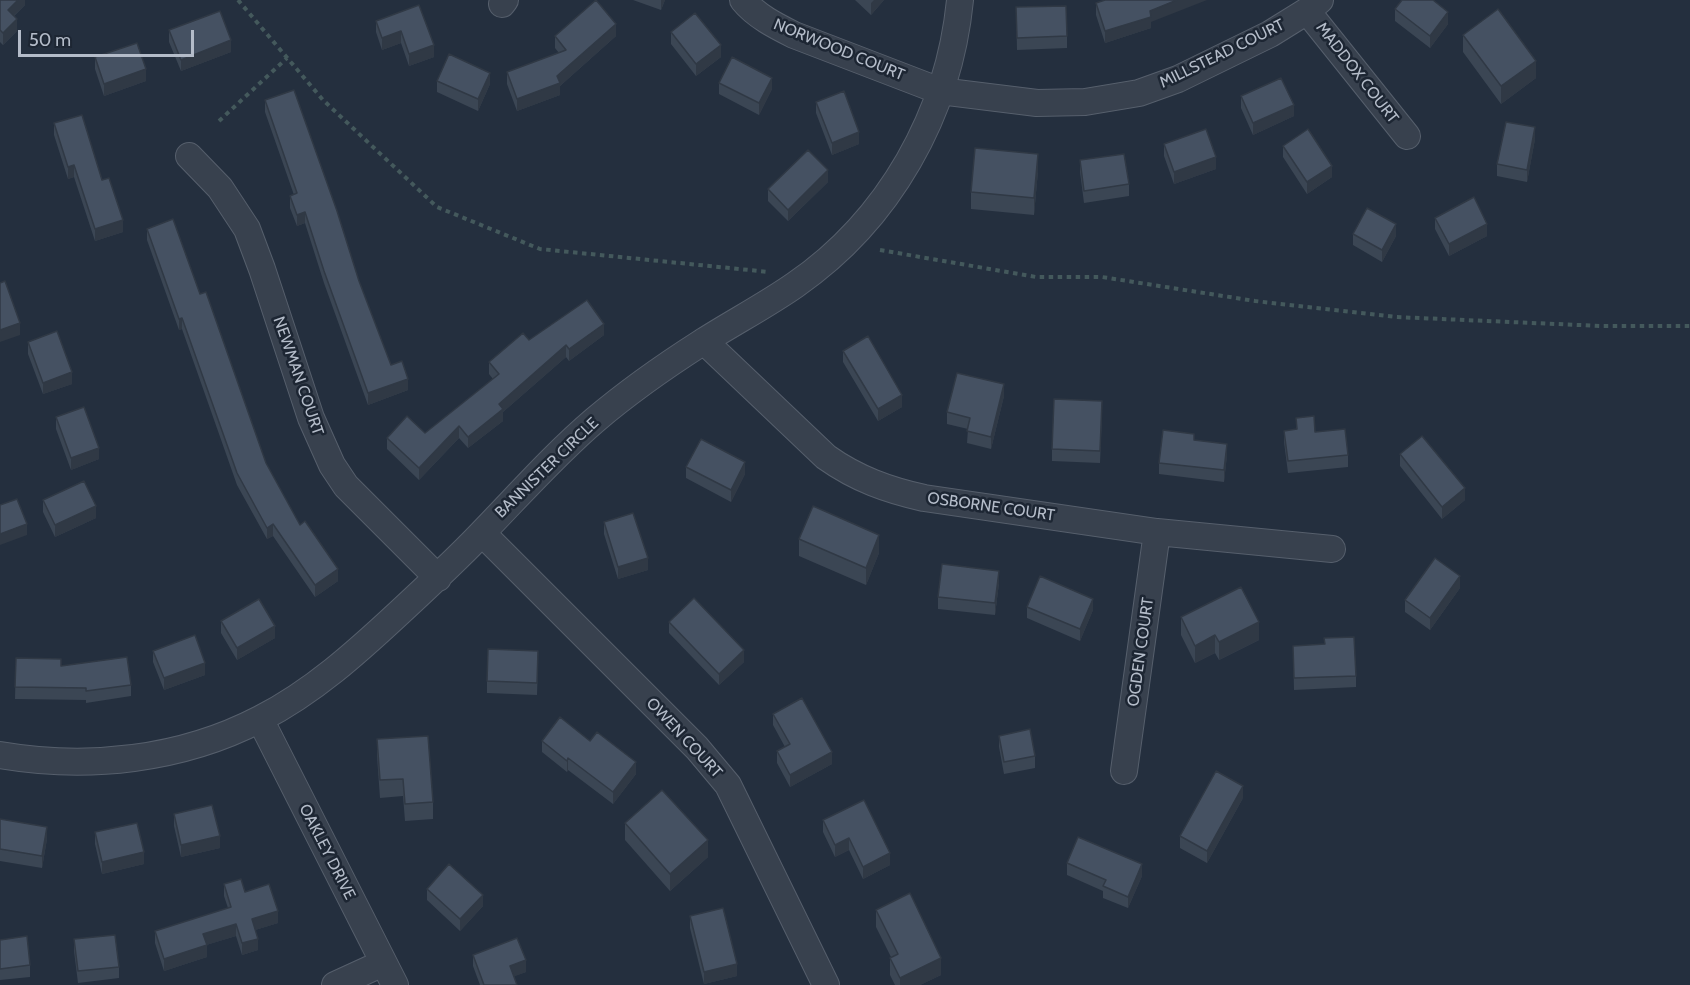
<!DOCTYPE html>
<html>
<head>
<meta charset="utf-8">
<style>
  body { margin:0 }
  #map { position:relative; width:1690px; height:985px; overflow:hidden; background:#242f3e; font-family:Cabin,sans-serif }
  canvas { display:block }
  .scale { position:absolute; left:18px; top:30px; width:176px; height:27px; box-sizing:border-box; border:3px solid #b4bcc9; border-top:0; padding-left:8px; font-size:18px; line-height:21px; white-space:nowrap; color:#b4bcc9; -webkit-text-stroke:4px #1d2633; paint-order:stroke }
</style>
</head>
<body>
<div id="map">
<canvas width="1690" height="985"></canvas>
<div class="scale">50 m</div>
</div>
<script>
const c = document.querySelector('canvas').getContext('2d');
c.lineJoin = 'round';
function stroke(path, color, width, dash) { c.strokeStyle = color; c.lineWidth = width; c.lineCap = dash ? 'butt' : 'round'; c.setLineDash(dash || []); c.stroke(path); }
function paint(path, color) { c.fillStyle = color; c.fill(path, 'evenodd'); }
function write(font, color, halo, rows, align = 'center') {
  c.font = font + ' Cabin,sans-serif'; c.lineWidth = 5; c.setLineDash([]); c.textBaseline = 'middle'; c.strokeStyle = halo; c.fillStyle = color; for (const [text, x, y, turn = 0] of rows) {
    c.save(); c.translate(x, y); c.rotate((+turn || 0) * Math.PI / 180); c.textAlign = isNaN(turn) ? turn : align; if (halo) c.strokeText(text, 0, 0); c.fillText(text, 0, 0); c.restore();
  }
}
const path = new Path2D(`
  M238,0L323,100L437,207L540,249L769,272
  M219,121L287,58
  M880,250L1036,277H1102L1255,301L1396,317L1602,326H1690`);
const minor = new Path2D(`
  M743,0C756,16 776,26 794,35L940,91L1037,103L1085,102L1139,93L1178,79L1270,34L1307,11L1320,0
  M502,4L505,0
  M1307,11L1407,136
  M189,156L220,188L247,229L262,269L311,418L332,465L346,486L438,578
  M704,341L826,457C857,479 888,490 924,498L1157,532L1332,549
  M482,533L697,748L728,785L826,985
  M260,719L395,985
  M0,755C88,770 181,760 260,719C313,692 357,652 400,612C427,587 454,562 480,535C518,496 554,455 595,420C628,392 665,366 701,343C732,323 765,306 795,285C889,220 949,114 960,0
  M1124,771L1157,532
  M335,985L383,963`);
const wall = new Path2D(`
  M0,0H25V5L14,16L17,31L3,45L0,42Z
  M633,0H665L661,10Z
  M855,0H884L871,15Z
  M1096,3L1151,22V28L1105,43L1096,15Z
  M419,5L434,57L409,66L401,43L382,50L376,32V21Z
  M1016,7L1067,36V48L1017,50Z
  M1395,9L1448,24L1430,48L1395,21Z
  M169,30L231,52L181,71L169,42Z
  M671,32L721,57L696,76L671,44Z
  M1463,35L1536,78L1501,104L1463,52Z
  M555,36H616L560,86V95L517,111L507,84V72L559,53L555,48Z
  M95,57L146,81L104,96L95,69Z
  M437,81L490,84L478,111L437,92Z
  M719,83L772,89L759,115L719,94Z
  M1241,96L1294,116L1253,135L1241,108Z
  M265,100L359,281L391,365L408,390L368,405L324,283L305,223L297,226L290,208V196L294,195L265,112Z
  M816,102L859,144L832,155L816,113Z
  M54,123L102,180L123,232L95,241L74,177L68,179L54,135Z
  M1535,139L1527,182L1497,176V164Z
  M1164,144L1216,169L1174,184L1164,156Z
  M1283,146L1332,177L1307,194L1283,157Z
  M1080,160L1129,184V196L1084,203L1080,172Z
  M1038,171L1034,215L971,209V192Z
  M828,182L788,221L768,201V189Z
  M1435,218L1487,236L1449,256L1435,229Z
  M147,229L200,294L266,463L300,525L338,581L315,597L273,536L267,539L237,485L182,329L179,330L147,240Z
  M1353,234L1396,236L1382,262L1353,245Z
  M604,335L569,361L566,357L503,412V421L468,448L459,438L419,480L387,449V438L425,433L493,379L489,374V362L529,340Z
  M28,342L72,384L43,394L28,354Z
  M843,351L902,407L878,421L843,362Z
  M1004,396L991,449L967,443L968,429L947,424V412Z
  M1102,413L1100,463L1052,461V449Z
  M56,417L99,459L71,470L56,429Z
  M1296,418L1348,455V467L1288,473L1284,442V431L1296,429Z
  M1400,454L1465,500L1442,519L1400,466Z
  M1227,455L1224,482L1159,474V463Z
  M686,467L745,474L731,502L686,478Z
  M43,500L96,518L55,537L43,512Z
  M604,522L648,570L618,579L604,534Z
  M799,539L879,553L866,585L799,556Z
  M999,583L995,615L938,609V597Z
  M1460,588L1430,630L1405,612V600Z
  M1027,607L1093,610L1080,641L1027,618Z
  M1181,617L1259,640L1219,660L1215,653L1195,663L1181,635Z
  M221,621L275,638L237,660L221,633Z
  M669,622L744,662L719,685L669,633Z
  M1324,644L1356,676V687L1294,690L1293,646Z
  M153,651L205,675L164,690L153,662Z
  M16,658L61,666L131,685V696L86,703V700L15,699Z
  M538,663L537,695L487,693V681Z
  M773,714L832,764L790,787L777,763V751L785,747L773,725Z
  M999,736L1035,756V768L1004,774L999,747Z
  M377,739L433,802V819L405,821L403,796L380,798L377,756Z
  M542,741H590L636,774L613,804L568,770L567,772L542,752Z
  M1243,798L1207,863L1180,848V836Z
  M174,814L220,848L181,857L174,826Z
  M0,819L47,839L42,868L0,861Z
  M823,820L890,865L863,879L849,850L835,857L823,832Z
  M625,823L708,857L670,891L625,840Z
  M95,832L144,864L102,874L95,844Z
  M1067,863L1142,876L1128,908L1103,898V891L1067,875Z
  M224,884L245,892L278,923L255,930L258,950L242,955L236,936L206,945L207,957L164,971L155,943V931L228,908L224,896Z
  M427,889L483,906L460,931L427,900Z
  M876,910L941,975L920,985H895L890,975V958L891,957L876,927Z
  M690,916L737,976L704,984L690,928Z
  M74,939L119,967V978L78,983L74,951Z
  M0,940L30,965V977L0,980Z
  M473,955L526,972L514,976L517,985H480L473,966Z`);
const shadedWall = new Path2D(`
  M18,0H25V5L8,21V10Z
  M661,0H665L661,10Z
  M874,0H884L871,15V3Z
  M1177,0H1207L1151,22V28L1105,43V31L1150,11Z
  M1448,12V24L1430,48V36Z
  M17,19V31L3,45V33Z
  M616,24V36L560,86V95L517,111V99L557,76Z
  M401,31V43L382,50V38Z
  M231,40V52L181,71V60Z
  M434,45V57L409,66V54Z
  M721,45V57L696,76V64Z
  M1536,61V78L1501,104V86Z
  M146,69V81L104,96V84Z
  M490,73V84L478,111V99Z
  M772,78V89L759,115V103Z
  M1294,105V116L1253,135V123Z
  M1535,127V139L1527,182V170Z
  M859,132V144L832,155V143Z
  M1038,154V171L1034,215V198Z
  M1216,157V169L1174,184V172Z
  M74,165V177L68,179V167Z
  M1332,166V177L1307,194V182Z
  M828,170V182L788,221V210Z
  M305,212V223L297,226V215Z
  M123,220V232L95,241V229Z
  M1396,224V236L1382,262V250Z
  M1487,224V236L1449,256V244Z
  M182,318V329L179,330V319Z
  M20,323V335L0,342V330Z
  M604,324V335L569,361V349Z
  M566,345V357L503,412V421L468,448V437L499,404Z
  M72,372V384L43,394V383Z
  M408,379V390L368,405V393Z
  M1004,384V396L991,449V437Z
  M902,395V407L878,421V409Z
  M459,426V438L419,480V468Z
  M1227,444V455L1224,482V470Z
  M99,448V459L71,470V458Z
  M745,462V474L731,502V490Z
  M1465,488V500L1442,519V507Z
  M96,506V518L55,537V525Z
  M27,524V535L0,545V534Z
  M273,524V536L267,539V528Z
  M879,535V553L866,585V568Z
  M648,558V570L618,579V567Z
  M338,569V581L315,597V585Z
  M999,571V583L995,615V603Z
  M1460,576V588L1430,630V618Z
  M1093,599V610L1080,641V629Z
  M1259,622V640L1219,660V642Z
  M275,626V638L237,660V648Z
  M1215,635V653L1195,663V646Z
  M744,650V662L719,685V674Z
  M205,663V675L164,690V678Z
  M832,752V764L790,787V775Z
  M568,758V770L567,772V761Z
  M636,762V774L613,804V792Z
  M1243,786V798L1207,863V851Z
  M47,827V839L42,868V856Z
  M220,836V848L181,857V845Z
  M849,838V850L835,857V845Z
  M708,840V857L670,891V874Z
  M144,852V864L102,874V862Z
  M890,853V865L863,879V867Z
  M1142,864V876L1128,908V897Z
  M483,895V906L460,931V919Z
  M278,911V923L252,931V919Z
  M236,924V936L203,946V934Z
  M258,939V950L242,955V943Z
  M207,945V957L164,971V959Z
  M941,958V975L920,985H900V978Z
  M526,960V972L510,978V966Z
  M737,964V976L704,984V972Z`);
const building = new Path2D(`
  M0,0H18L8,10L17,19L3,33L0,30Z
  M596,0L616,24L557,76L560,83L517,99L507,72L566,50L555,36Z
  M1105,0H1177L1150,11L1151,17L1105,31L1096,3Z
  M1402,0H1433L1448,12L1430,36L1395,9Z
  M419,5L434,45L409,54L401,31L382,38L376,21Z
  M1066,6L1067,36L1017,38L1016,7Z
  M1498,9L1536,61L1501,86L1463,35Z
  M220,11L231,40L181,60L169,30Z
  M695,13L721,45L696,64L671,32Z
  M137,43L146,69L104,84L95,57Z
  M449,54L490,73L478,99L437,81Z
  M732,57L772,78L759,103L719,83Z
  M1281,78L1294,105L1253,123L1241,96Z
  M294,90L337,211L359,281L391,365L402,361L408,379L368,393L324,271L305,212L297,215L290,196L297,193L265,100Z
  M844,91L859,132L832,143L816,102Z
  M82,115L102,180L109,178L123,220L95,229L74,165L68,167L54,123Z
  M1506,122L1535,127L1527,170L1497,164Z
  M1206,129L1216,157L1174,172L1164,144Z
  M1308,129L1332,166L1307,182L1283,146Z
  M975,148L1038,154L1034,198L971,192Z
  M808,150L828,170L788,210L768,189Z
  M1124,154L1129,184L1084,191L1080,160Z
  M1474,197L1487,224L1449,244L1435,218Z
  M1367,208L1396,224L1382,250L1353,234Z
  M173,219L200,294L206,292L266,463L300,525L305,521L338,569L315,585L273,524L267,528L237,473L182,318L179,319L147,229Z
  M5,281L20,323L0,330V283Z
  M587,300L604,324L569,349L566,345L499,404L503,409L468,437L459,426L419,468L387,438L407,416L425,433L499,374L489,362L523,333L529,340Z
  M57,331L72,372L43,383L28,342Z
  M868,336L902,395L878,409L843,351Z
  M957,373L1004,384L991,437L967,431L970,418L947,412Z
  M1054,399L1102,401L1100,451L1052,449Z
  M84,407L99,448L71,458L56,417Z
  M1314,416L1315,432L1345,429L1348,455L1288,461L1284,431L1297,429L1296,418Z
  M1163,430L1194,434V440L1227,444L1224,470L1159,463Z
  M1422,436L1465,488L1442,507L1400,454Z
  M701,439L745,462L731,490L686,467Z
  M84,481L96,506L55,525L43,500Z
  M17,499L27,524L0,534V505Z
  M813,506L879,535L866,568L799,539Z
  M633,513L648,558L618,567L604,522Z
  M1435,558L1460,576L1430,618L1405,600Z
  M942,564L999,571L995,603L938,597Z
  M1040,576L1093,599L1080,629L1027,607Z
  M1241,587L1259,622L1219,642L1215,635L1195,646L1181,617Z
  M694,598L744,650L719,674L669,622Z
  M259,599L275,626L237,648L221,621Z
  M195,635L205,663L164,678L153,651Z
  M1354,637L1356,676L1294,678L1293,646L1325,644L1324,638Z
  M488,649L538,651L537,683L487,681Z
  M127,657L131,685L86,691V688L15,687L16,658L61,659V666Z
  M802,698L832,752L790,775L777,751L790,744L773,714Z
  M560,717L590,741L597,732L636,762L613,792L568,758L567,761L542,741Z
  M1030,729L1035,756L1004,762L999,736Z
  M428,736L433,802L405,804L403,779L380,780L377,739Z
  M1216,771L1243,786L1207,851L1180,836Z
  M662,790L708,840L670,874L625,823Z
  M864,800L890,853L863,867L849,838L835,845L823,820Z
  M212,805L220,836L181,845L174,814Z
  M0,819L47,827L42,856L0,849Z
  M137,823L144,852L102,862L95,832Z
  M1078,837L1142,864L1128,897L1103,886L1106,880L1067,863Z
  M449,864L483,895L460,919L427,889Z
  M241,879L245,892L269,884L278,911L252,919L258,939L242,943L236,924L203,934L207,945L164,959L155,931L231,907L224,884Z
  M910,893L941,958L900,978L890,958L898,954L876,910Z
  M723,908L737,964L704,972L690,916Z
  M115,935L119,967L78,971L74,939Z
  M27,936L30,965L0,969V940Z
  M517,938L526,960L510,966L517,985H484L473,955Z`);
const streetNames = [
  ["NORWOOD COURT",839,50,22],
  ["MILLSTEAD COURT",1222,54,-26],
  ["MADDOX COURT",1357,73,52],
  ["NEWMAN COURT",298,376,71],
  ["BANNISTER CIRCLE",547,468,-44],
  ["OSBORNE COURT",991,507,8],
  ["OGDEN COURT",1141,652,-82],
  ["OWEN COURT",684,738,47],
  ["OAKLEY DRIVE",327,852,63]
];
stroke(minor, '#565f6c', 28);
stroke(path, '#44595c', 4, [4.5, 4.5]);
stroke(minor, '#38414e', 26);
paint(wall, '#3b4654');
paint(shadedWall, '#303945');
paint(building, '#455162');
stroke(building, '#303945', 1.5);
write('16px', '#b4bcc9', '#1d2633', streetNames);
</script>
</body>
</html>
